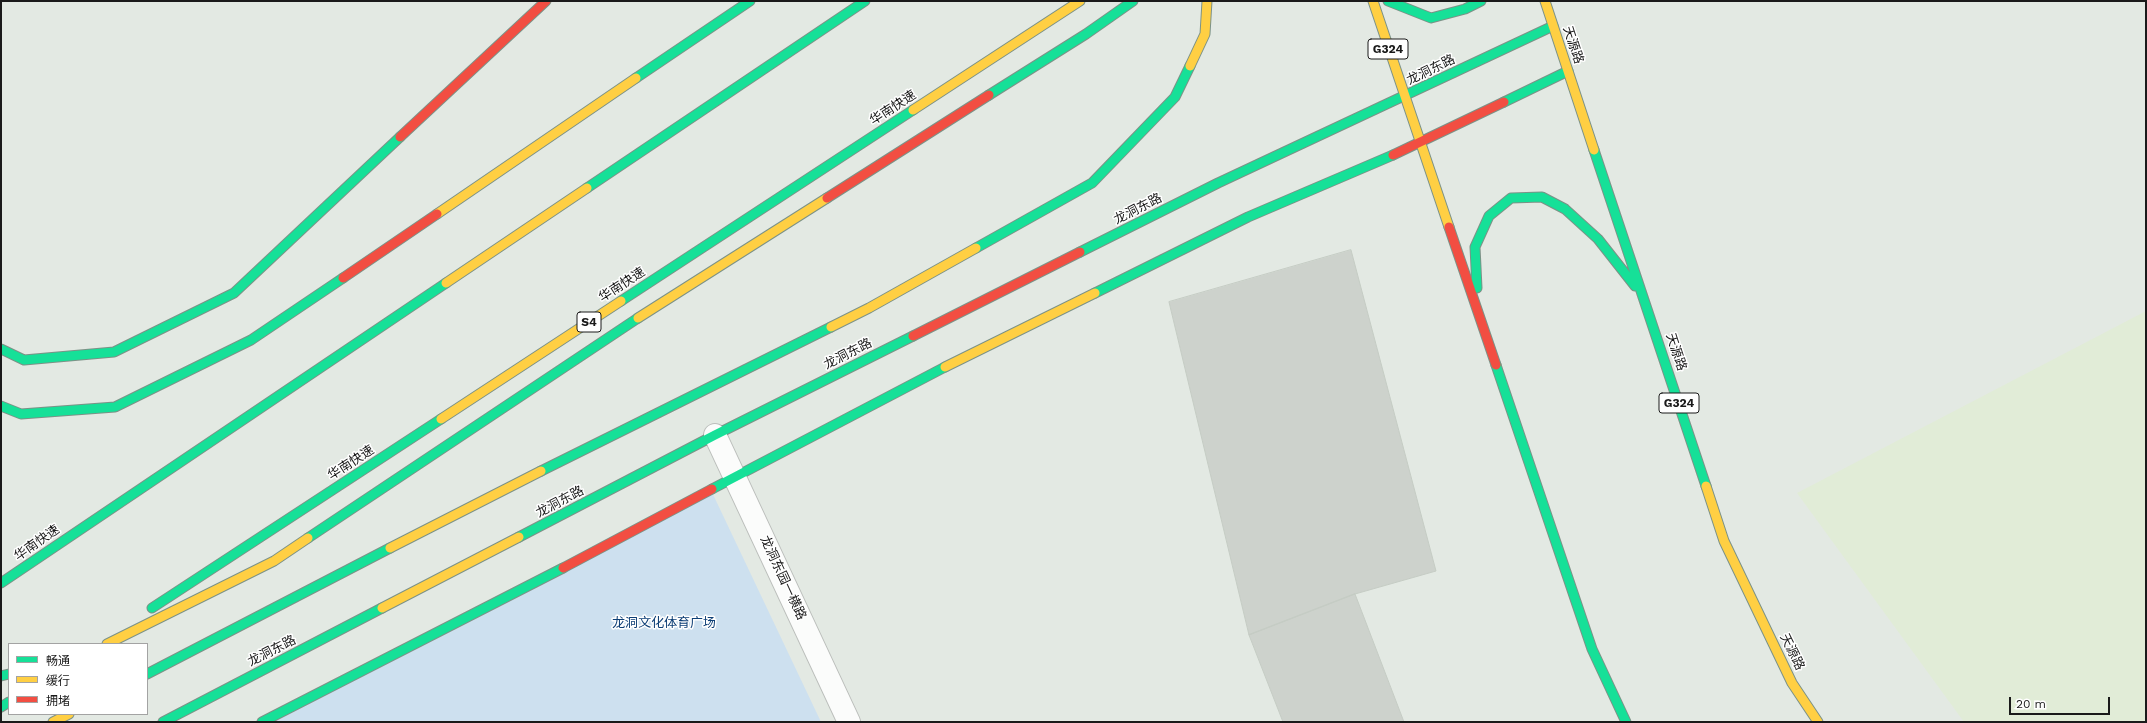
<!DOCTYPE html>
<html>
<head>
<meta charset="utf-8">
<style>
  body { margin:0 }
  #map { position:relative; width:2147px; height:723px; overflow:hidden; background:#e3e9e3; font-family:"Work Sans","Noto Sans SC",sans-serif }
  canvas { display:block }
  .frame { position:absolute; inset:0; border:2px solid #1a1a1a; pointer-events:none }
  .legend { position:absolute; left:8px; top:643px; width:140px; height:72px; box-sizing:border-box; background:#fff; border:1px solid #a3a3a3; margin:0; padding:5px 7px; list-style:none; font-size:12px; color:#1a1a1a }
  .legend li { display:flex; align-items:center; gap:8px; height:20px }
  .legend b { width:20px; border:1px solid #a3a3a3 }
  .scale { position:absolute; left:2009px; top:697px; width:101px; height:18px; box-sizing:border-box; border:2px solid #1a1a1a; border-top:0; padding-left:5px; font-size:12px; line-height:14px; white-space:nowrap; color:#1a1a1a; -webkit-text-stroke:3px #fff; paint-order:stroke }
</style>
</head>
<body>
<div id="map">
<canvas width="2147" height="723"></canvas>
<div class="frame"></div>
<ul class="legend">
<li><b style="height:5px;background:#16e098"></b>畅通</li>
<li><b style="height:5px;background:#ffcf43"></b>缓行</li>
<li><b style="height:5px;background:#f24e42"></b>拥堵</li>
</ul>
<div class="scale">20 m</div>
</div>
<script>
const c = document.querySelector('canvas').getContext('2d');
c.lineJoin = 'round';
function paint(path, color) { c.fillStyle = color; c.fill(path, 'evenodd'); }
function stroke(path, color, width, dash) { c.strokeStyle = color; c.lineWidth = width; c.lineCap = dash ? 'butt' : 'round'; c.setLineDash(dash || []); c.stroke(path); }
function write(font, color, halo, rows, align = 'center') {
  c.font = font + ' "Work Sans","Noto Sans SC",sans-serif'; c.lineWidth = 3; c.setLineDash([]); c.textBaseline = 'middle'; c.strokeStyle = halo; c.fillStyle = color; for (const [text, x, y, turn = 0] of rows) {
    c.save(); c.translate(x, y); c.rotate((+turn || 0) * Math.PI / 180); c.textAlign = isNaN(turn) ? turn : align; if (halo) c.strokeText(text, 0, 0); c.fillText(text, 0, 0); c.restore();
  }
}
const commercial = new Path2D(`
  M2146,311V722H1964L1797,493Z`);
const park = new Path2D(`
  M709,486L821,722H273Z`);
const building = new Path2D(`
  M1351,250L1436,571L1355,594L1249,635L1169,302Z
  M1355,594L1404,722H1283L1249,635Z`);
const street = new Path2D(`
  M715,435L849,722`);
const fast = new Path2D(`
  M1388,1L1431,18L1465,9L1481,1
  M636,78L750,1
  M989,95L1086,34L1133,1
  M1504,102L1568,71
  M1594,150L1706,486
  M587,188L865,1
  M976,248L1092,183L1175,97L1190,66
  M1080,252L1218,183L1553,26
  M1477,288L1475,247L1489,216L1511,198L1542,197L1565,209L1598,239L1635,286
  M1095,293L1248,217L1393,155
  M621,301L913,110
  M1,349L24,360L114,352L234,293L400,137
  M1496,365L1592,649L1626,722
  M1,406L21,414L115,407L251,340L343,278
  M541,471L831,327
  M712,489L945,367
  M519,537L715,435L913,336
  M308,538L638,318
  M1,583L446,283
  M152,608L441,419
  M147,674L390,548
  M1,676L9,674
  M1,707L9,702
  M163,722L382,608
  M262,722L563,568`);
const slow = new Path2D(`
  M1373,1L1449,227
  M1545,1L1594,150
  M1190,66L1205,34L1207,1
  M913,110L1080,1
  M437,214L636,78
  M446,283L587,188
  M638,318L827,198
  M831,327L869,308L976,248
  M945,367L1095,293
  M441,419L621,301
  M1706,486L1724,541L1792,683L1818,722
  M390,548L541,471
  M382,608L519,537
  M107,644L274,561L308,538
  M53,722L69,714`);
const jam = new Path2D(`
  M400,137L546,1
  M1393,155L1504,102
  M827,198L989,95
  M1449,227L1496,365
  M343,278L437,214
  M913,336L1080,252
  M563,568L712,489`);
const shields = [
  [1388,49,40],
  [589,322,24],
  [1679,403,40]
];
const shieldNames = [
  ["G324",1388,49],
  ["S4",589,322],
  ["G324",1679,403]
];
const streetNames = [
  ["天源路",1573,45,72],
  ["龙洞东路",1431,70,-26],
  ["华南快速",893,108,-33],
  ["龙洞东路",1138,209,-27],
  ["华南快速",622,285,-33],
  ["天源路",1676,352,72],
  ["龙洞东路",848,354,-27],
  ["华南快速",351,463,-33],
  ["龙洞东路",560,502,-28],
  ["华南快速",37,543,-35],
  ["龙洞东园一横路",783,578,65],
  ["龙洞东路",272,651,-27],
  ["天源路",1792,652,64]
];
const parkNames = [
  ["龙洞文化体育广场",664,623]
];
paint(commercial, '#e1ecd7');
paint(park, '#cde0ef');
paint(building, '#cdd2cc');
stroke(building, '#c5ccc4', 1);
stroke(street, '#bbbebb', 24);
stroke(fast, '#7c9287', 11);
stroke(slow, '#7c9287', 11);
stroke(jam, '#7c9287', 11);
stroke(street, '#fbfcfb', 22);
stroke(fast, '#16e098', 9);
stroke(slow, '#ffcf43', 9);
stroke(jam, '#f24e42', 9);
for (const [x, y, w] of shields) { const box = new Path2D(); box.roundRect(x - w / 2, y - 10, w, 20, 3); c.fillStyle = '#fff'; c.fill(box); stroke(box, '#1a1a1a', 1); }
write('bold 12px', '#1a1a1a', null, shieldNames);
write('13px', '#1a1a1a', '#fff', streetNames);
write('13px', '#0c3e75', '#fff', parkNames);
</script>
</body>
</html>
